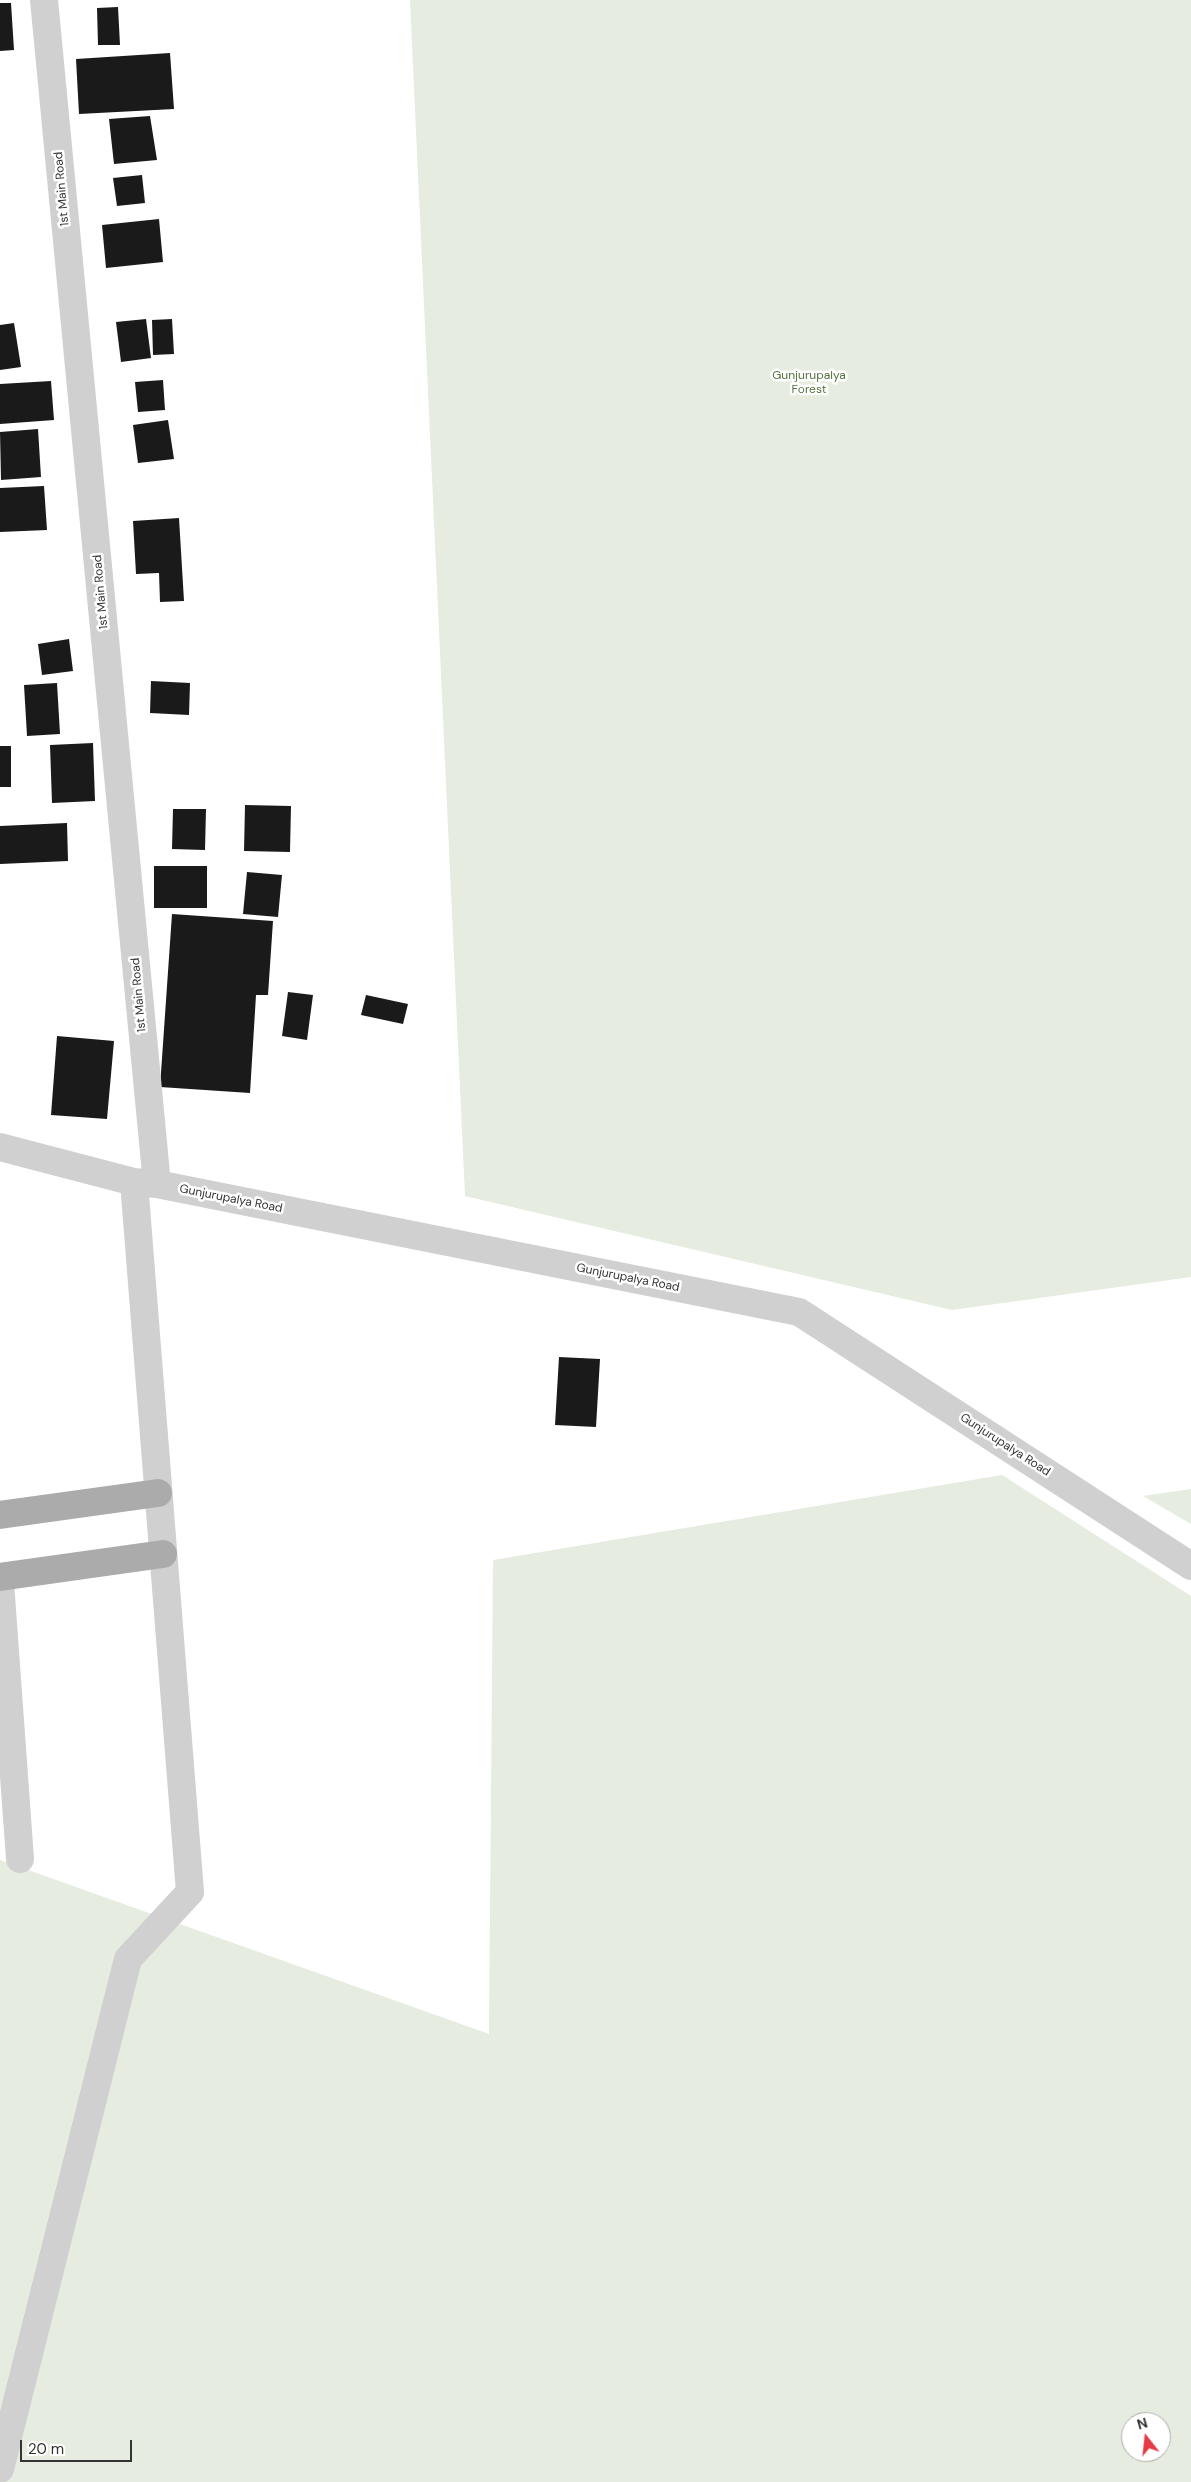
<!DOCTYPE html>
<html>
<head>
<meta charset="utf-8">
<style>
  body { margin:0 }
  #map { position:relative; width:1191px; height:2482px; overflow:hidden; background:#fff; font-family:"DM Sans",sans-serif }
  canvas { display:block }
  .north { position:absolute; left:1121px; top:2412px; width:50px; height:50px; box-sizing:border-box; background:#fff; border:1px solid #adadad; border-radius:50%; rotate:344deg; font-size:14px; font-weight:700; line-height:20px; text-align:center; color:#333 }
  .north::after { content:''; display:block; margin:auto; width:18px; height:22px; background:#e63946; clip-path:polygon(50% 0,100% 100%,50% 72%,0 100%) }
  .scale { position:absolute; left:20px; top:2440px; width:112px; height:22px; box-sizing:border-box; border:2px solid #333; border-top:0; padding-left:6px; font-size:15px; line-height:18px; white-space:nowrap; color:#333; -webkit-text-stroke:4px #fff; paint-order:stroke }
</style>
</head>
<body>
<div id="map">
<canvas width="1191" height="2482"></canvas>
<div class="north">N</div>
<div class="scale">20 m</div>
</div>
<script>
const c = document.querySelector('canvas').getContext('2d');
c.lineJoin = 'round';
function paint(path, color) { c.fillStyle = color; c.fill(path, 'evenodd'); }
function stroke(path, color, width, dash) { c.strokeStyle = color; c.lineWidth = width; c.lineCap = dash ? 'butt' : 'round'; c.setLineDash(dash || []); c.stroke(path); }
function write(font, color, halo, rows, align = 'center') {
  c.font = font + ' "DM Sans",sans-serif'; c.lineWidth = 5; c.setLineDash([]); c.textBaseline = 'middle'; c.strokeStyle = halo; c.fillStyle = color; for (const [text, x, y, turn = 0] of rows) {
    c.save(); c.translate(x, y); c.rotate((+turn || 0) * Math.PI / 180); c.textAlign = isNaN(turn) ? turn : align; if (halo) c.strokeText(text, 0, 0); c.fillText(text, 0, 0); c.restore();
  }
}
const green = new Path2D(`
  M410,0H1191V1277L952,1310L465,1196Z
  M1002,1475L1191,1596V2482H0V1860L489,2034L493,1560ZM1131,2422H1161V2452H1131Z
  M1191,1489V1524L1143,1496Z`);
const building = new Path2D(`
  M0,3H11L14,50L0,51Z
  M118,7L120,45H98L97,8Z
  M170,53L174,109L79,114L76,59Z
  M150,116L157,160L114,164L109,119Z
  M142,175L145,203L117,206L113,178Z
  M159,219L163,262L106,268L102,225Z
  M146,319L151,358L121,362L116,322Z
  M172,319L174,354L153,355L152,320Z
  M14,323L21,367L0,370V325Z
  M163,380L165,410L138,412L135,382Z
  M51,381L54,420L0,424V384Z
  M168,420L174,459L138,463L133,425Z
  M38,429L41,477L1,480L0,432Z
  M44,486L47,530L0,532V488Z
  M179,518L184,601L160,602L159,573L136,574L133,521Z
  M69,639L73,671L42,675L38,644Z
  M151,681L190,683L189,715L150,713Z
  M57,683L60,734L27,736L24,685Z
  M93,743L95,801L52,803L50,745Z
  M0,746H11V787H0Z
  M245,805L291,806L290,852L244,851Z
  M173,809H206L205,850L172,849Z
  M67,823L68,861L0,864V826Z
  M154,866H207V908H154Z
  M247,872L282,875L278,917L243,914Z
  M172,914L273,921L268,995H256L250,1093L160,1087Z
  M288,992L313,995L307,1040L282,1036Z
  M366,995L408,1004L403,1024L361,1015Z
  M57,1036L114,1041L107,1119L51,1115Z
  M559,1357L600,1359L596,1427L555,1425Z`);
const minor = new Path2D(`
  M44,0L157,1184
  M0,1147L134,1182L157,1184L799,1312L1191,1566
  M0,1582L20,1859
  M0,2469L128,1959L190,1892L134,1182`);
const major = new Path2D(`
  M0,1515L158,1493
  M0,1577L163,1554`);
const streetNames = [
  ["1st Main Road",62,189,-95],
  ["1st Main Road",101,592,-95],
  ["1st Main Road",139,995,-95],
  ["Gunjurupalya Road",231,1199,11],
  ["Gunjurupalya Road",628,1278,11],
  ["Gunjurupalya Road",1005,1445,33]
];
const parkNames = [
  ["Gunjurupalya",809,376],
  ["Forest",809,390]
];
paint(green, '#e6ecdf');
paint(building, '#1a1a1a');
stroke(minor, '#d0d0d0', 28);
stroke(major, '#ababab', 28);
write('12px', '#333', '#fff', streetNames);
write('12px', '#56703f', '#fff', parkNames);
</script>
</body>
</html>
